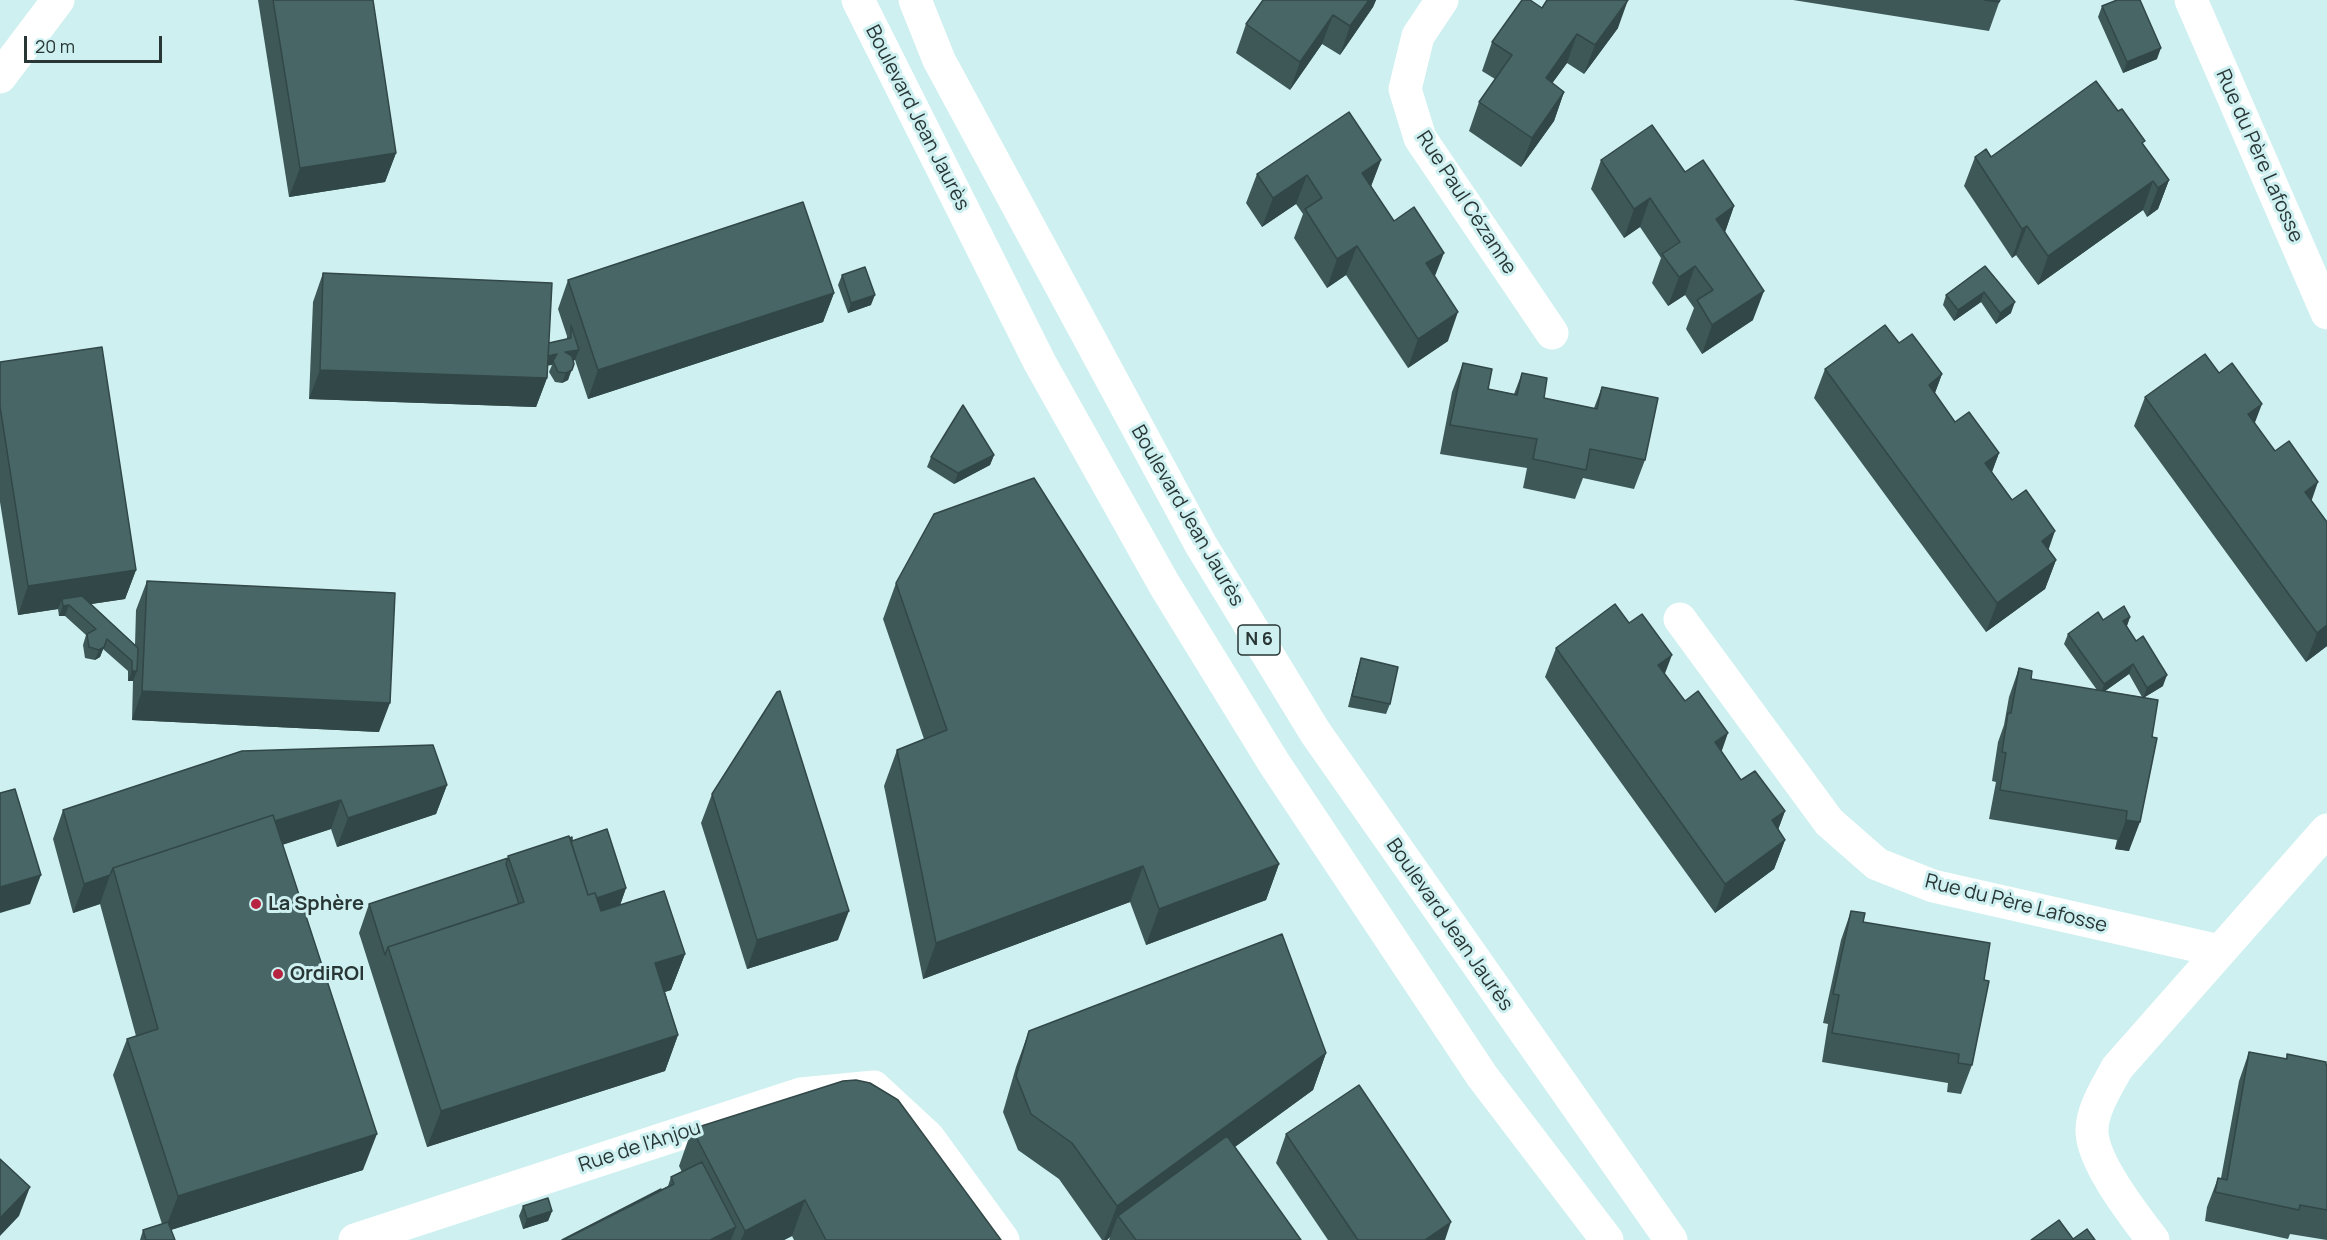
<!DOCTYPE html>
<html>
<head>
<meta charset="utf-8">
<style>
  body { margin:0 }
  #map { position:relative; width:2327px; height:1240px; overflow:hidden; background:#cef0f0; font-family:Manrope,sans-serif }
  canvas { display:block }
  .scale { position:absolute; left:24px; top:36px; width:138px; height:27px; box-sizing:border-box; border:3px solid #293636; border-top:0; padding-left:8px; font-size:18px; line-height:21px; white-space:nowrap; color:#293636; -webkit-text-stroke:4px #cef0f0; paint-order:stroke }
</style>
</head>
<body>
<div id="map">
<canvas width="2327" height="1240"></canvas>
<div class="scale">20 m</div>
</div>
<script>
const c = document.querySelector('canvas').getContext('2d');
c.lineJoin = 'round';
function stroke(path, color, width, dash) { c.strokeStyle = color; c.lineWidth = width; c.lineCap = dash ? 'butt' : 'round'; c.setLineDash(dash || []); c.stroke(path); }
function paint(path, color) { c.fillStyle = color; c.fill(path, 'evenodd'); }
function write(font, color, halo, rows, align = 'center') {
  c.font = font + ' Manrope,sans-serif'; c.lineWidth = 6; c.setLineDash([]); c.textBaseline = 'middle'; c.strokeStyle = halo; c.fillStyle = color; for (const [text, x, y, turn = 0] of rows) {
    c.save(); c.translate(x, y); c.rotate((+turn || 0) * Math.PI / 180); c.textAlign = isNaN(turn) ? turn : align; if (halo) c.strokeText(text, 0, 0); c.fillText(text, 0, 0); c.restore();
  }
}
const minor = new Path2D(`
  M1442,0L1418,36L1405,89L1420,138L1552,333
  M2191,0L2327,313
  M0,77L58,0
  M1680,619L1829,822L1877,864L1933,886L2220,951
  M355,1240L801,1094L874,1087L928,1137L1003,1240
  M2153,1240C2134,1215 2093,1163 2092,1132C2091,1111 2107,1087 2117,1068L2327,830`);
const major = new Path2D(`
  M858,0L1040,363L1164,584L1274,763L1482,1076L1607,1240
  M915,0L939,60L1201,545L1315,732L1671,1240`);
const wall = new Path2D(`
  M258,0H373L396,153L385,182L289,197Z
  M1263,0H1376L1373,7L1340,55L1322,44L1290,90L1236,53L1246,24Z
  M1793,0H2000L1989,31Z
  M2102,6L2157,59L2123,73L2098,17Z
  M1542,8L1618,28L1584,74L1567,63L1552,83L1564,92L1554,121L1521,167L1469,131L1479,102L1495,79L1482,71L1492,42Z
  M2143,145L2169,180L2158,209L2147,217L2143,210L2038,285L2016,255L2012,258L1964,186L1975,157Z
  M1381,160L1371,186L1394,221L1435,277L1448,341L1408,368L1346,275L1327,288L1294,238L1303,214L1296,204L1262,227L1246,203L1257,174Z
  M1601,160L1685,172L1734,206L1725,232L1753,320L1702,354L1686,329L1694,308L1685,295L1668,306L1652,283L1661,258L1640,227L1624,238L1591,189Z
  M1985,266L2011,313L1996,324L1981,302L1954,321L1943,305L1946,295Z
  M323,273L549,343L567,339V336L558,309L568,280L834,293L823,322L588,399L575,360L573,361L568,380L562,383L555,382L549,372L552,365H548L547,378L536,407L309,399L313,302Z
  M842,275L871,305L848,313L838,285Z
  M1899,343L1942,374L1935,393L1955,422L1999,453L1992,472L2056,560L2045,589L1986,632L1814,398L1825,369Z
  M0,362L136,570L125,599L91,604L135,645L136,610L147,581L379,732L132,720L133,681H128V671L103,649L100,657L95,660L85,658L83,645L86,635L65,616H59L58,609L18,615L0,502Z
  M1463,363L1488,389L1514,394L1522,373L1544,398L1594,408L1602,387L1645,460L1634,489L1583,478L1575,499L1523,488L1527,468L1440,454L1452,392Z
  M2145,397L2255,424L2311,501L2327,646L2306,662L2134,426Z
  M994,455L990,465L954,484L927,467L931,457Z
  M896,583L1279,864L1266,900L1146,945L1130,902L923,979L884,786L897,750L924,739L883,619Z
  M2130,617L2127,626L2163,686L2145,697L2129,851L2115,849L2117,840L1989,819L1996,782L1992,781L1998,742L2004,725L2009,697L2019,668L2031,679L2097,690L2064,644L2068,634L2103,620ZM2129,674L2142,697L2105,691Z
  M1556,648L1665,674L1741,780L1785,811L1778,830L1785,840L1774,869L1715,913L1545,677Z
  M1361,658L1390,704L1386,714L1348,707L1358,668Z
  M447,785L436,814L337,847L331,829L282,845L363,1170L171,1230L175,1240H140L143,1230L162,1224L113,1075L127,1039L136,1036L100,904L73,913L53,839L63,810Z
  M712,794L838,940L747,969L701,823Z
  M572,841L626,888L620,905L685,954L671,990L665,992L678,1035L665,1071L427,1147L359,933L369,904L508,858V856Z
  M1851,911L1863,922L1984,980L1972,1065L1961,1094L1947,1092L1948,1083L1822,1062L1828,1024L1823,1023L1841,940Z
  M1029,1031L1326,1053L1313,1090L1235,1147L1301,1240H1109L1110,1237L1107,1240H1102L1059,1179L1018,1150L1003,1112L1016,1067Z
  M2249,1052L2286,1059L2287,1054L2327,1065V1240L2290,1234L2288,1239L2205,1221L2207,1207L2218,1178H2221L2239,1081Z
  M692,1129L1001,1240H794L792,1236L784,1240H562L668,1186L671,1177L682,1172L679,1166Z
  M1286,1134L1445,1240H1328L1276,1163Z
  M523,1206L552,1211L548,1221L523,1229L519,1216Z`);
const shadedWall = new Path2D(`
  M1369,0H1376L1373,7L1340,55L1350,26Z
  M1628,0L1618,28L1584,74L1595,45Z
  M1333,15L1322,44L1290,90L1300,62Z
  M1577,34L1567,63L1535,107L1546,78Z
  M2161,48L2157,59L2123,73L2127,62Z
  M1564,92L1554,121L1521,167L1532,138Z
  M396,153L385,182L289,197L300,168Z
  M1381,160L1370,189L1362,173Z
  M1307,175L1296,204L1262,227L1273,198Z
  M2169,180L2158,209L2147,217L2158,188Z
  M2153,181L2143,210L2038,285L2048,256Z
  M1650,198L1640,227L1624,238L1634,209Z
  M1734,206L1724,235L1716,219Z
  M2027,226L2016,255L2012,258L2022,229Z
  M1357,246L1346,275L1327,288L1337,259Z
  M1444,253L1433,281L1426,263Z
  M1695,266L1685,295L1668,306L1679,277Z
  M1764,291L1753,320L1702,354L1712,325Z
  M1984,292L1981,302L1954,321L1958,310Z
  M834,293L823,322L588,399L598,370Z
  M875,295L871,305L848,313L851,303Z
  M2015,302L2011,313L1996,324L2000,313Z
  M1458,312L1448,341L1408,368L1418,339Z
  M579,350L575,360L561,363L565,352Z
  M557,354L552,365L539,367L543,357Z
  M574,364L568,380L562,383L566,373Z
  M320,370L547,378L536,407L309,399Z
  M1942,374L1931,403L1929,385Z
  M2262,404L2251,433L2248,414Z
  M1999,453L1988,482L1985,463Z
  M994,455L990,465L954,484L958,473Z
  M2318,482L2308,511L2305,492Z
  M2055,531L2045,560L2042,541Z
  M2056,560L2045,589L1986,632L1997,603Z
  M136,570L125,599L71,607L69,605L65,616H59L63,606L62,599L58,609L18,615L28,586Z
  M2130,617L2126,628L2123,621Z
  M2327,625V646L2306,662L2317,633Z
  M104,647L100,657L95,660L99,650Z
  M1672,655L1661,684L1658,665Z
  M2133,664L2129,674L2101,694L2104,684Z
  M132,671H137L133,681H128Z
  M2167,675L2163,686L2143,698L2147,688Z
  M142,691L390,703L379,732L132,720Z
  M1728,733L1718,762L1715,742Z
  M447,785L436,814L337,847L348,818Z
  M341,800L331,829L121,897L115,874Z
  M1785,811L1774,840L1772,820Z
  M2126,820L2140,822L2129,851L2115,849Z
  M1785,840L1774,869L1715,913L1725,884Z
  M1279,864L1266,900L1146,945L1159,909Z
  M1143,866L1130,902L923,979L936,943Z
  M41,875L30,904L0,913V887Z
  M110,875L100,904L73,913L84,884Z
  M626,888L616,917L575,931L585,902Z
  M849,911L838,940L747,969L757,940Z
  M685,954L671,990L642,999L655,963Z
  M678,1035L665,1071L427,1147L441,1111Z
  M1326,1053L1313,1090L1126,1226L1118,1216L1110,1237L1107,1240H1104L1117,1206Z
  M377,1134L363,1170L164,1232L178,1196Z
  M30,1187L19,1216L0,1236V1218Z
  M805,1200L792,1236L784,1240H741L745,1231Z
  M552,1211L548,1221L523,1229L527,1219Z
  M1451,1222L1445,1240H1425Z
  M736,1227L731,1240H710Z`);
const building = new Path2D(`
  M273,0H373L396,153L300,168Z
  M1263,0H1369L1350,26L1333,15L1300,62L1246,24Z
  M1522,0H1530L1542,8L1547,0H1628L1595,45L1577,34L1546,78L1564,92L1532,138L1479,102L1512,55L1492,42Z
  M1984,0H2000L1999,2Z
  M2117,0H2140L2161,48L2127,62L2102,6Z
  M2096,81L2118,111L2122,109L2145,141L2142,143L2169,180L2158,188L2153,181L2048,256L2027,226L2022,229L1975,157L1986,149L1991,157Z
  M1349,112L1381,160L1362,173L1394,221L1414,207L1444,253L1426,263L1458,312L1418,339L1357,246L1337,259L1305,209L1322,198L1307,175L1273,198L1257,174Z
  M1652,125L1685,172L1703,160L1734,206L1716,219L1764,291L1712,325L1697,300L1713,290L1695,266L1679,277L1662,254L1680,242L1650,198L1634,209L1601,160Z
  M803,202L834,293L598,370L568,280Z
  M1985,266L2015,302L2000,313L1984,292L1958,310L1946,295Z
  M865,267L875,295L851,303L842,275Z
  M323,273L552,283L547,378L320,370Z
  M571,325L579,350L565,352L572,356L574,364L572,370L566,373L558,372L553,361L557,354L548,356L549,340V343L571,338Z
  M1885,325L1899,343L1912,334L1942,374L1929,385L1955,422L1969,412L1999,453L1985,463L2012,500L2026,490L2055,531L2042,541L2056,560L1997,603L1825,369Z
  M102,347L136,570L28,586L0,406V362Z
  M2205,354L2219,373L2232,363L2262,404L2248,414L2275,451L2289,441L2318,482L2305,492L2327,522V625L2317,633L2145,397Z
  M1463,363L1492,369L1488,389L1517,395L1522,373L1547,378L1544,398L1597,409L1602,387L1658,398L1645,460L1590,449L1586,470L1533,459L1537,439L1450,425Z
  M963,405L994,455L958,473L931,457Z
  M1034,478L1279,864L1159,909L1143,866L936,943L897,750L947,730L896,583L934,514Z
  M147,581L395,593L390,703L142,691Z
  M82,596L138,648L137,671H132V661L107,639L104,647L99,650L89,647L87,634L96,629L69,605L63,606L62,599Z
  M1615,604L1629,623L1642,614L1672,655L1658,665L1685,701L1698,691L1728,733L1715,742L1741,780L1755,771L1785,811L1772,820L1785,840L1725,884L1556,648Z
  M2124,606L2130,617L2123,621L2136,641L2143,636L2167,675L2147,688L2133,664L2104,684L2068,634L2098,612L2103,620Z
  M1361,658L1398,667L1390,704L1352,696Z
  M2019,668L2032,671L2031,679L2158,700L2152,737L2157,738L2140,822L2126,820L2127,811L2000,790L2006,753L2002,752L2008,713H2011Z
  M780,691L849,911L757,940L712,794L777,692Z
  M433,745L447,785L348,818L341,800L275,821L273,815L113,868L110,875L84,884L63,810L242,751Z
  M15,789L41,875L0,887V793Z
  M273,815L377,1134L178,1196L127,1039L158,1029L113,868Z
  M607,829L626,888L597,898L595,893L588,895L570,838L572,837V841Z
  M569,836L588,895L595,893L601,911L664,891L685,954L655,963L678,1035L441,1111L388,947L524,902L508,856Z
  M508,858L506,864L519,904L388,947L385,955L369,904Z
  M1851,911L1865,913L1863,922L1990,943L1984,980L1989,981L1972,1065L1958,1063L1959,1054L1832,1033L1839,995L1833,994Z
  M1282,934L1326,1053L1117,1206L1072,1143L1031,1114L1016,1076L1029,1031Z
  M2249,1052L2287,1059V1054L2326,1062V1065H2327V1210L2300,1205L2299,1210L2215,1192L2218,1178L2227,1180Z
  M856,1080L870,1083L898,1100L1001,1240H826L805,1200L745,1231L692,1129L843,1081Z
  M1359,1085L1451,1222L1425,1240H1358L1286,1134Z
  M1227,1136L1301,1240H1136L1118,1216Z
  M0,1159L30,1187L0,1218Z
  M702,1162L736,1227L710,1240H563L674,1184L671,1177Z
  M661,1189V1190L562,1240Z
  M548,1198L552,1211L527,1219L523,1206Z
  M2059,1220L2073,1239L2087,1229L2095,1240H2031Z
  M168,1222L175,1240H146L143,1230Z`);
const markers = [
  [256,904,6,"#b62441"],
  [278,974,6,"#b62441"]
];
const shields = [
  [1259,640,42]
];
const shieldNames = [
  ["N 6",1259,640]
];
const streetNames = [
  ["Boulevard Jean Jaurès",917,118,63],
  ["Rue du Père Lafosse",2259,156,66],
  ["Rue Paul Cézanne",1466,203,57],
  ["Boulevard Jean Jaurès",1187,516,60],
  ["Rue du Père Lafosse",2016,904,14],
  ["Boulevard Jean Jaurès",1449,925,55],
  ["Rue de l'Anjou",640,1147,-18]
];
const poiNames = [
  ["La Sphère",268,904],
  ["OrdiROI",290,974]
];
stroke(minor, '#fff', 33);
stroke(major, '#fff', 33);
paint(wall, '#3e5858');
paint(shadedWall, '#324747');
paint(building, '#486666');
stroke(building, '#324747', 1.5);
for (const [x, y, r, color] of markers) { const dot = new Path2D(); dot.arc(x, y, r, 0, 2 * Math.PI); c.fillStyle = color; c.fill(dot); stroke(dot, '#cef0f0', 2); }
for (const [x, y, w] of shields) { const box = new Path2D(); box.roundRect(x - w / 2, y - 15, w, 30, 4.5); c.fillStyle = '#cef0f0'; c.fill(box); stroke(box, '#293636', 1.5); }
write('bold 18px', '#293636', null, shieldNames);
write('20px', '#293636', '#cef0f0', streetNames);
write('bold 20px', '#293636', '#cef0f0', poiNames, 'left');
</script>
</body>
</html>
